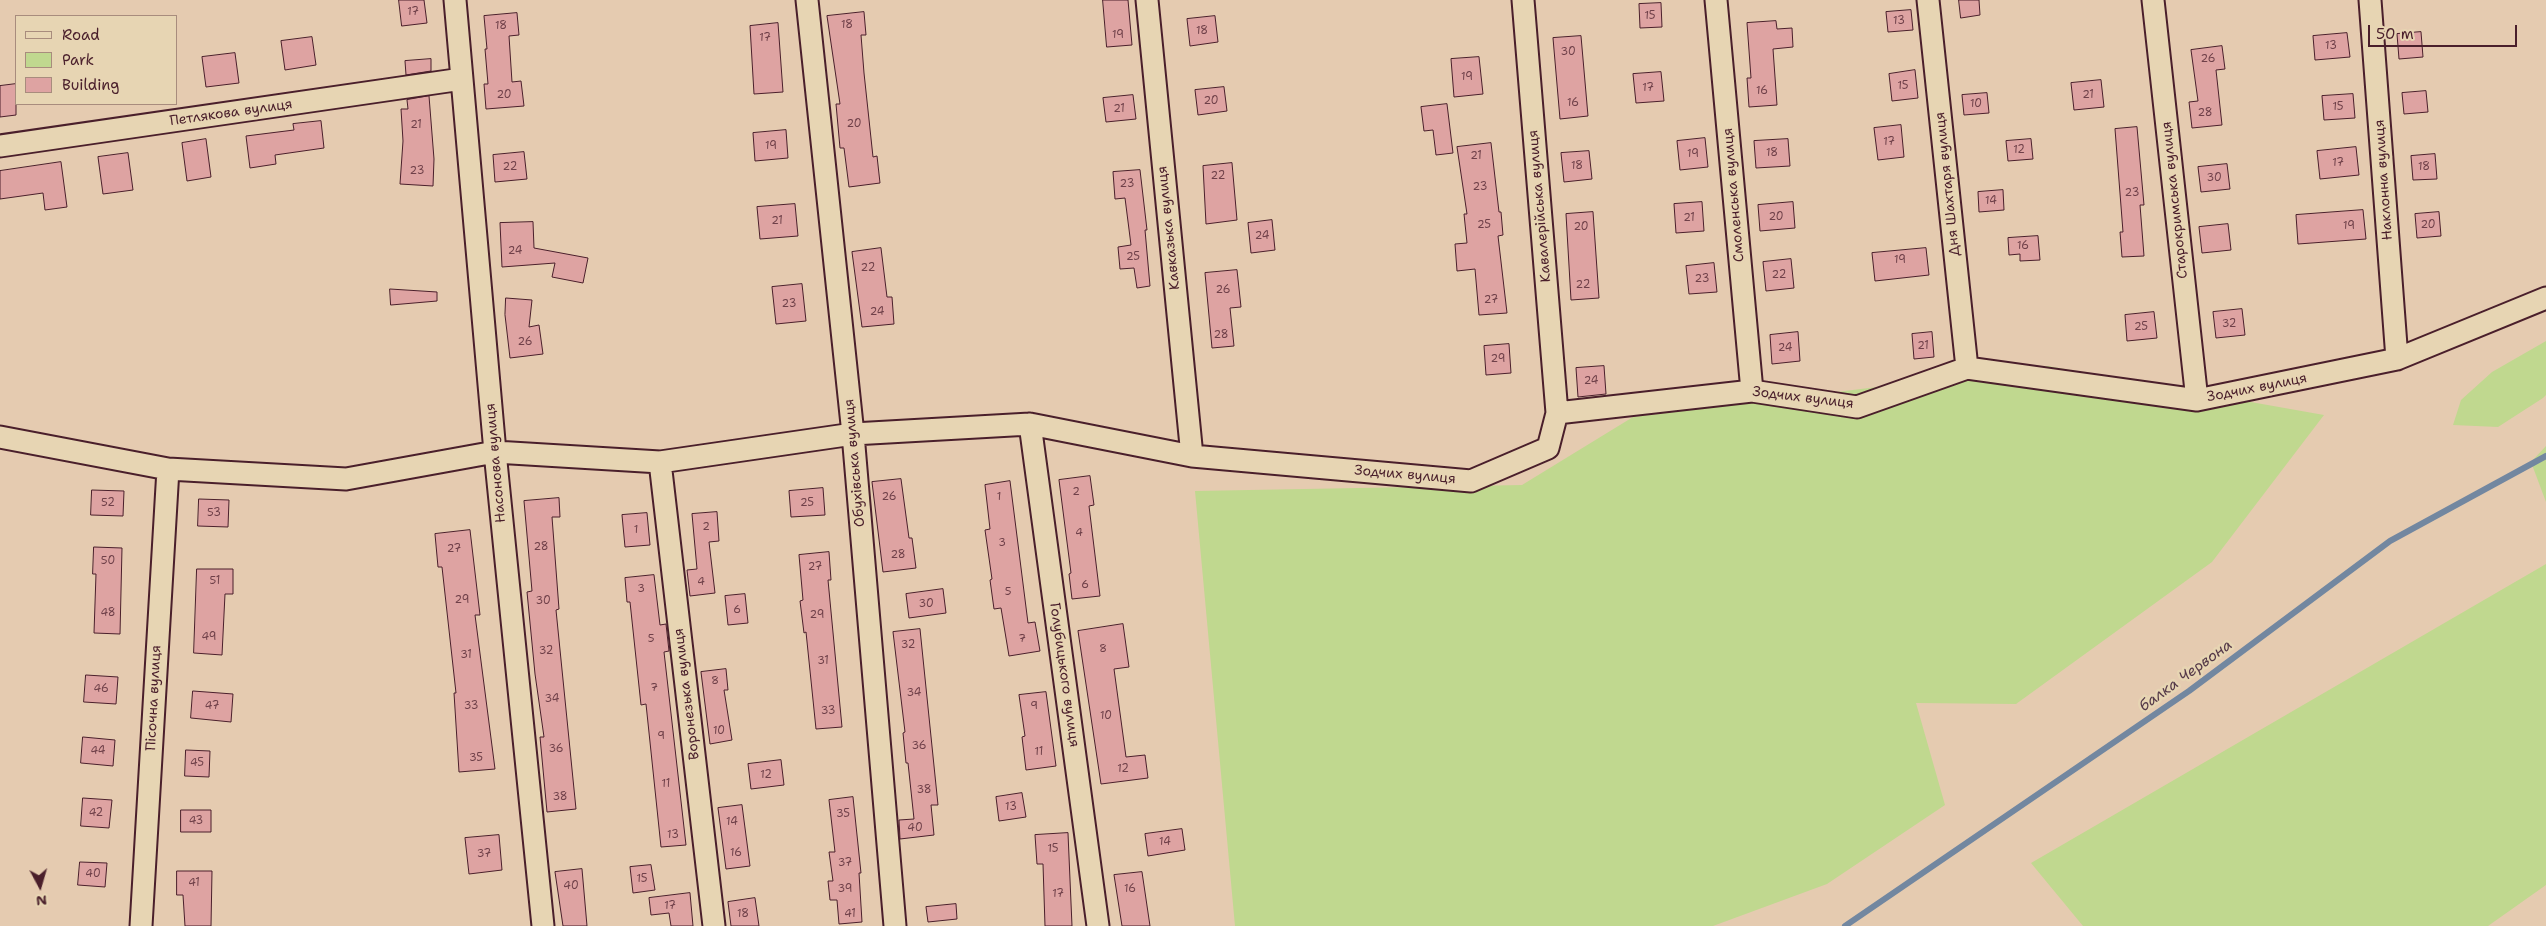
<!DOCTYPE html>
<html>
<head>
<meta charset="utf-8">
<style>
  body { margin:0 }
  #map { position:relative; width:2546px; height:926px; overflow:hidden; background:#e5cbb0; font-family:"Shantell Sans",sans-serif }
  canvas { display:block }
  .legend { position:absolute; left:15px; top:15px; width:162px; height:90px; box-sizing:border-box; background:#e7d5b3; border:1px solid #a88c7d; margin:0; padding:6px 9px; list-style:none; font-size:15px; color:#4a1f2b }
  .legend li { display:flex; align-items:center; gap:10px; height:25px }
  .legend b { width:25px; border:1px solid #a88c7d }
  .north { position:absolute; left:15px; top:861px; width:50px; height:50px; -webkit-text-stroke:4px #e7d5b3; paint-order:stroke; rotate:174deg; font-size:14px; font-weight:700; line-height:20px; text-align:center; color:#4a1f2b }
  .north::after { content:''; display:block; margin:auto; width:18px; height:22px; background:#4a1f2b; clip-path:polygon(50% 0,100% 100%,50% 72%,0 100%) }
  .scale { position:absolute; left:2368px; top:25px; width:149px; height:22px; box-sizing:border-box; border:2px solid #4a1f2b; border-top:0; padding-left:6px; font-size:15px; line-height:18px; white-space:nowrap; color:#4a1f2b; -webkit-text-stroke:4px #e7d5b3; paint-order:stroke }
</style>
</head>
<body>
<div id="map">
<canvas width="2546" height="926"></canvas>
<ul class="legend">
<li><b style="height:6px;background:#e7d5b3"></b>Road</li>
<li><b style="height:14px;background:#c0d88f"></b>Park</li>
<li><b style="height:14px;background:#dea3a2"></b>Building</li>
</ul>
<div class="north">N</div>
<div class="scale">50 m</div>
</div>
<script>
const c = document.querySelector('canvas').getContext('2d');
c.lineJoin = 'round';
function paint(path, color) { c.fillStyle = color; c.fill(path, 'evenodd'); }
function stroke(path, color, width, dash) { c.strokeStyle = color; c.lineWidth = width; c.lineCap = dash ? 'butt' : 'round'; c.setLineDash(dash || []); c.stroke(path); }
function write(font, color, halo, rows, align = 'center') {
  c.font = font + ' "Shantell Sans",sans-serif'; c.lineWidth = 5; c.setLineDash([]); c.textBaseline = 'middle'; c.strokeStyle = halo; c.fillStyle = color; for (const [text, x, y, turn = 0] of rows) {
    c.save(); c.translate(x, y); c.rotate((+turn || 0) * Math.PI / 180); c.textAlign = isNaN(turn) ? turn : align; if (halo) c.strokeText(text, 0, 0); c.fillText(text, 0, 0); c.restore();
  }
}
const green = new Path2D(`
  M2546,341V395L2543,398L2498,427L2453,425L2461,400L2492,372Z
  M2048,366L2324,415L2212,562L2016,704L1916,703L1945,805L1827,884L1713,926H1235L1195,491L1522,485L1633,417Z
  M2546,446V502L2531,462Z
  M2546,564V885L2488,926H2083L2031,863Z`);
const stream = new Path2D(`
  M1845,926L2189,691L2390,541L2546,456`);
const building = new Path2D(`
  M399,0H424L427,23L402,26Z
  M1103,0H1128L1132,45L1107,47Z
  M1959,0H1979L1980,15L1961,18Z
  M1661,3L1662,27L1640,28L1639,4Z
  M1911,10L1913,30L1888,32L1886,12Z
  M864,12L866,35H861L864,73L873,157L877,156L880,183L849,187L844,148H840L836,104H840L827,16Z
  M517,13L519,35L509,36L512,82L521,81L524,106L486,109L484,84H488L485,49H487L484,16Z
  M1215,16L1218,42L1190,46L1187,19Z
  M1776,21L1777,29L1792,28L1793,47L1773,49L1777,105L1749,107L1747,78H1751L1747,23Z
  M778,23L783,92L754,94L750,26Z
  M2421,32L2423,57L2399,59L2397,34Z
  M2347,33L2350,57L2315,60L2313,36Z
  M1581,36L1588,116L1560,119L1553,38Z
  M312,37L316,65L285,70L281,41Z
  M2222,46L2225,69L2216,70L2222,125L2192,128L2189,102L2198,101L2191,50Z
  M235,53L239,83L206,87L202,57Z
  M1479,57L1483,94L1454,97L1451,59Z
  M431,59V71L406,75L405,61Z
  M1915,70L1918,98L1892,101L1889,74Z
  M1661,72L1664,101L1636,103L1633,74Z
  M2101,80L2104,107L2074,110L2071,83Z
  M16,84V115L0,117V86Z
  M1224,87L1227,111L1198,115L1195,90Z
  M2426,91L2428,112L2404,114L2402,93Z
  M1987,93L1989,113L1964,115L1962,95Z
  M2353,94L2355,118L2324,120L2322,96Z
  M1133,95L1136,119L1106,122L1103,98Z
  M429,96L434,159L433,186L400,184L403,141L401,109H408L407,100Z
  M1447,104L1453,153L1436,155L1433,130L1424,131L1421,107Z
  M321,121L324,148L275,155L276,164L250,168L246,136L294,130L293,124Z
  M1901,125L1904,157L1878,160L1874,128Z
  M2137,127L2144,205H2140L2144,256L2122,257L2120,232H2123L2115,129Z
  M786,130L788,158L755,161L753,133Z
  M1705,138L1708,167L1680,170L1677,141Z
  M206,139L211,177L187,181L182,143Z
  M1788,139L1790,166L1756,168L1754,141Z
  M2031,139L2033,159L2008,161L2006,141Z
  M1491,143L1499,212H1501L1503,235L1498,236L1507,313L1479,315L1475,269L1457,271L1455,244L1467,243L1464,214H1467L1457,147Z
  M2356,147L2359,175L2320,179L2317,151Z
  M1589,151L1592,179L1564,182L1561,153Z
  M524,152L527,179L495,182L493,155Z
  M128,153L133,190L103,194L98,157Z
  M2435,154L2437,179L2413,180L2411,156Z
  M61,162L67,207L45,210L43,193L0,199V171Z
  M1232,163L1237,220L1206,224L1203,166Z
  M2227,164L2230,189L2201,192L2198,167Z
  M1140,170L1147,230H1145L1150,286L1137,288L1134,268L1120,269L1118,247L1131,245L1125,198L1115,199L1113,172Z
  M2003,190L2004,210L1979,212L1978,192Z
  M1702,202L1704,231L1676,233L1674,204Z
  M1793,202L1795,228L1760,231L1758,205Z
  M795,204L798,236L760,239L757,207Z
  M2363,210L2366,239L2298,244L2296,215Z
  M1593,212L1599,298L1571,300L1566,214Z
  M2439,212L2441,236L2417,238L2415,214Z
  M1272,220L1275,250L1251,253L1248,223Z
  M533,222L534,248L588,258L583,283L552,277L555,263L502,267L500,223Z
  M2228,224L2231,250L2202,253L2199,227Z
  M2038,236L2040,260L2020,261V254L2009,255L2008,238Z
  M881,248L887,297H892L894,324L862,327L852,252Z
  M1926,248L1929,275L1875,281L1872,253Z
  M1791,259L1794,288L1766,291L1763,262Z
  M1714,263L1717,292L1689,294L1686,266Z
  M1237,270L1241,307L1230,308L1234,346L1212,348L1205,273Z
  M802,284L806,321L776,324L772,287Z
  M390,289L437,292V301L391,305Z
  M506,298L532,300L529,327L539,325L543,354L510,358L505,315Z
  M2242,309L2245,335L2216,338L2213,312Z
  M2154,312L2157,338L2127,341L2125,315Z
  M1798,332L1800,361L1772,364L1770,335Z
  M1932,332L1934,357L1914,359L1912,334Z
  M1509,344L1511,373L1486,375L1484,346Z
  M1604,366L1606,394L1578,397L1576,368Z
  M1090,476L1094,505L1089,506L1100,596L1072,599L1069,574L1071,573L1059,480Z
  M901,479L909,538H912L916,568L883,572L872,482Z
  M1010,481L1028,623L1035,622L1040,651L1009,656L1001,608L994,609L990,580L992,579L985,530L990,529L985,485Z
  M823,488L825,515L791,517L789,491Z
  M92,490L124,491L123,516L91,515Z
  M559,498L560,517H552L559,609L556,610L576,809L547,812L540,737H544L535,674L527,592L532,591L524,501Z
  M199,499L229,500L228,527L198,526Z
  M717,512L719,541L709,542L715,593L690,596L687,570L697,569L692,514Z
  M647,513L650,545L625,547L622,515Z
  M470,530L480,615H475L495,769L459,772L454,693H456L442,567H438L435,534Z
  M94,547L122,548L120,634L94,633L96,574H93Z
  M829,552L831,580H828L842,727L816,729L806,632L804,633L800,601L803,600L799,555Z
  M197,569H233V594H225L222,655L194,653Z
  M654,575L660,625L666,624L669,651L664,652L686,845L661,847L646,704L641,705L630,602H627L625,578Z
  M943,589L946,613L909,618L906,594Z
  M745,594L748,623L728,625L725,596Z
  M1123,624L1129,667L1114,669L1126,757L1145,755L1148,778L1101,784L1078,631Z
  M920,629L938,805H931L934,835L900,839L899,820L914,819L908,763H906L903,733L905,732L893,632Z
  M726,669L728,690H724L732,740L710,744L701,672Z
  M86,675L118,677L116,704L84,702Z
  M193,691L233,694L231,722L191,718Z
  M1046,692L1056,766L1026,770L1022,737L1025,736L1019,695Z
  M83,737L115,740L113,766L81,763Z
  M186,750L210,751L209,777L185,776Z
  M781,760L784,785L751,789L748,764Z
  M1022,793L1026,817L999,821L996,797Z
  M853,797L861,873H859L862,922L839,924L837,900H830L828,881H833L829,852H835L829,800Z
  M83,798L112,800L109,828L81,826Z
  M742,805L750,866L726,869L718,808Z
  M181,810H211V832H181Z
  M1182,829L1185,850L1148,856L1145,834Z
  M1068,833L1072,926H1045L1043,864H1037L1035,835Z
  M499,835L502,870L469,874L465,838Z
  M80,862L107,863L105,887L78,885Z
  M651,865L655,890L633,893L630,867Z
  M582,869L587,926H563L555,872Z
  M177,871H212L211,926H185L183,895H177Z
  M1142,872L1150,926H1122L1114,875Z
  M690,893L693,926H671L669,913L651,915L649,898Z
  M755,898L759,926H731L728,902Z
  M956,904L957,919L928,922L926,907Z`);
const minor = new Path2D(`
  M455,0L495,452L543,926
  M807,0L853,434L895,926
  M1147,0L1192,456
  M1523,0L1557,413
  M1716,0L1752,391
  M1928,0L1967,368
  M2153,0L2197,400
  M2370,0L2397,359
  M0,146L462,79
  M1030,424L1098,926
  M0,437L168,469L346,479L495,452L660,462L853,434L1030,424L1192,456L1471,481L1548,448L1557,413L1752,391L1857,407L1967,368L2197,400L2397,359L2546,298
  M660,462L714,926
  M141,926L168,469`);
const numberNames = [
  ["17",413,12],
  ["15",1650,16],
  ["13",1899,21],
  ["18",847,25],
  ["18",501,26],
  ["18",1202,31],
  ["19",1118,35],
  ["17",765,38],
  ["13",2331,46],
  ["30",1568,52],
  ["26",2208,59],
  ["19",1467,77],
  ["15",1903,86],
  ["17",1648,88],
  ["16",1762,91],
  ["20",504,95],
  ["21",2088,95],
  ["20",1211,101],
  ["16",1573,103],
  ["10",1976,104],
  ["15",2338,107],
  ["21",1119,109],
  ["28",2205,113],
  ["20",854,124],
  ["21",416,125],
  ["17",1889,142],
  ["19",771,146],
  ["12",2019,150],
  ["18",1772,153],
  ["19",1693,154],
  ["21",1476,156],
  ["17",2338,163],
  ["18",1577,166],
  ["22",510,167],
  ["18",2424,167],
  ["23",417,171],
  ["22",1218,176],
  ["30",2214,178],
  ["23",1127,184],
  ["23",1480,187],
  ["23",2132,193],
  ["14",1991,201],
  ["20",1776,217],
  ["21",1689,218],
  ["21",777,221],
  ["25",1484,225],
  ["20",2428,225],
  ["19",2349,226],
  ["20",1581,227],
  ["24",1262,236],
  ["16",2023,246],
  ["24",515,251],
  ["25",1133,257],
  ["19",1900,260],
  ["22",868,268],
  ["22",1779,275],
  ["23",1702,279],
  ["22",1583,285],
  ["26",1223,290],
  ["27",1491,300],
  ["23",789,304],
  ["24",877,312],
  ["32",2229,324],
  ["25",2141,327],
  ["28",1221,335],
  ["26",525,342],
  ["21",1923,346],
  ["24",1785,348],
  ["29",1498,359],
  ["24",1591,381],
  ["2",1076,492],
  ["26",889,497],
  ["1",999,497],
  ["52",108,503],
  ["25",807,503],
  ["53",214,513],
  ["2",706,527],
  ["1",636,530],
  ["4",1079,533],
  ["3",1002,543],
  ["28",541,547],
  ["27",454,549],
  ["28",898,555],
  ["50",108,561],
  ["27",815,567],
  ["51",215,581],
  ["4",701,582],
  ["6",1085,585],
  ["3",641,589],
  ["5",1008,592],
  ["29",462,600],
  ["30",543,601],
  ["30",926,604],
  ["6",737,610],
  ["48",108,613],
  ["29",817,615],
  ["49",209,637],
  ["5",651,639],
  ["7",1022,639],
  ["32",908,645],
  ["8",1103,649],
  ["32",546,651],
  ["31",466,655],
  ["31",823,661],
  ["8",715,681],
  ["7",654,688],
  ["46",101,689],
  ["34",914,693],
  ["34",552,699],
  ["47",212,706],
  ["33",471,706],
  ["9",1034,706],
  ["33",828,711],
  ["10",1106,716],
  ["10",719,731],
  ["9",661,736],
  ["36",919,746],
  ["36",556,749],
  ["44",98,751],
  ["11",1039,752],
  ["35",476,758],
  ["45",197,763],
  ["12",1123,769],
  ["12",766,775],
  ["11",666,784],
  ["38",924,790],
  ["38",560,797],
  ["13",1011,807],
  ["42",96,813],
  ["35",843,814],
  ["43",196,821],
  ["14",732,822],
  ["40",915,828],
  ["13",673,835],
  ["14",1165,842],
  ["15",1053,849],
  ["16",736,853],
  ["37",484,854],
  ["37",845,863],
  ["40",93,874],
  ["15",642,879],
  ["41",194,883],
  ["40",571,886],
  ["39",845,889],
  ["16",1130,889],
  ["17",1058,894],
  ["17",670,906],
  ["18",743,914],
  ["41",850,914]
];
const streetNames = [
  ["Петлякова вулиця",231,113,-8],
  ["Наклонна вулиця",2384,180,-94],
  ["Дня Шахтаря вулиця",1948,184,-96],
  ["Смоленська вулиця",1734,195,-95],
  ["Старокримська вулиця",2175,200,-96],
  ["Кавалерійська вулиця",1540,206,-95],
  ["Кавказька вулиця",1169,228,-96],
  ["Зодчих вулиця",2257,388,-11],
  ["Зодчих вулиця",1803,398,7],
  ["Насонова вулиця",496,463,-95],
  ["Обухівська вулиця",855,463,-95],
  ["Зодчих вулиця",1405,475,5],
  ["Голубицького вулиця",1064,675,82],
  ["Воронезька вулиця",687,694,-97],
  ["Пісочна вулиця",154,698,-87]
];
const waterNames = [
  ["балка Червона",2186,676,-36]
];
paint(green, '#c0d88f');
stroke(stream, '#7287a0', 6);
paint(building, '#dea3a2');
stroke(building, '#4a1f2b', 1);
stroke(minor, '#4a1f2b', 25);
stroke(minor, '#e7d5b3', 21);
write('11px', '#6f4049', null, numberNames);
write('14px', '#4a1f2b', '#e7d5b3', streetNames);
write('italic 15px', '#543948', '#e7d5b3', waterNames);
</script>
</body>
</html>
